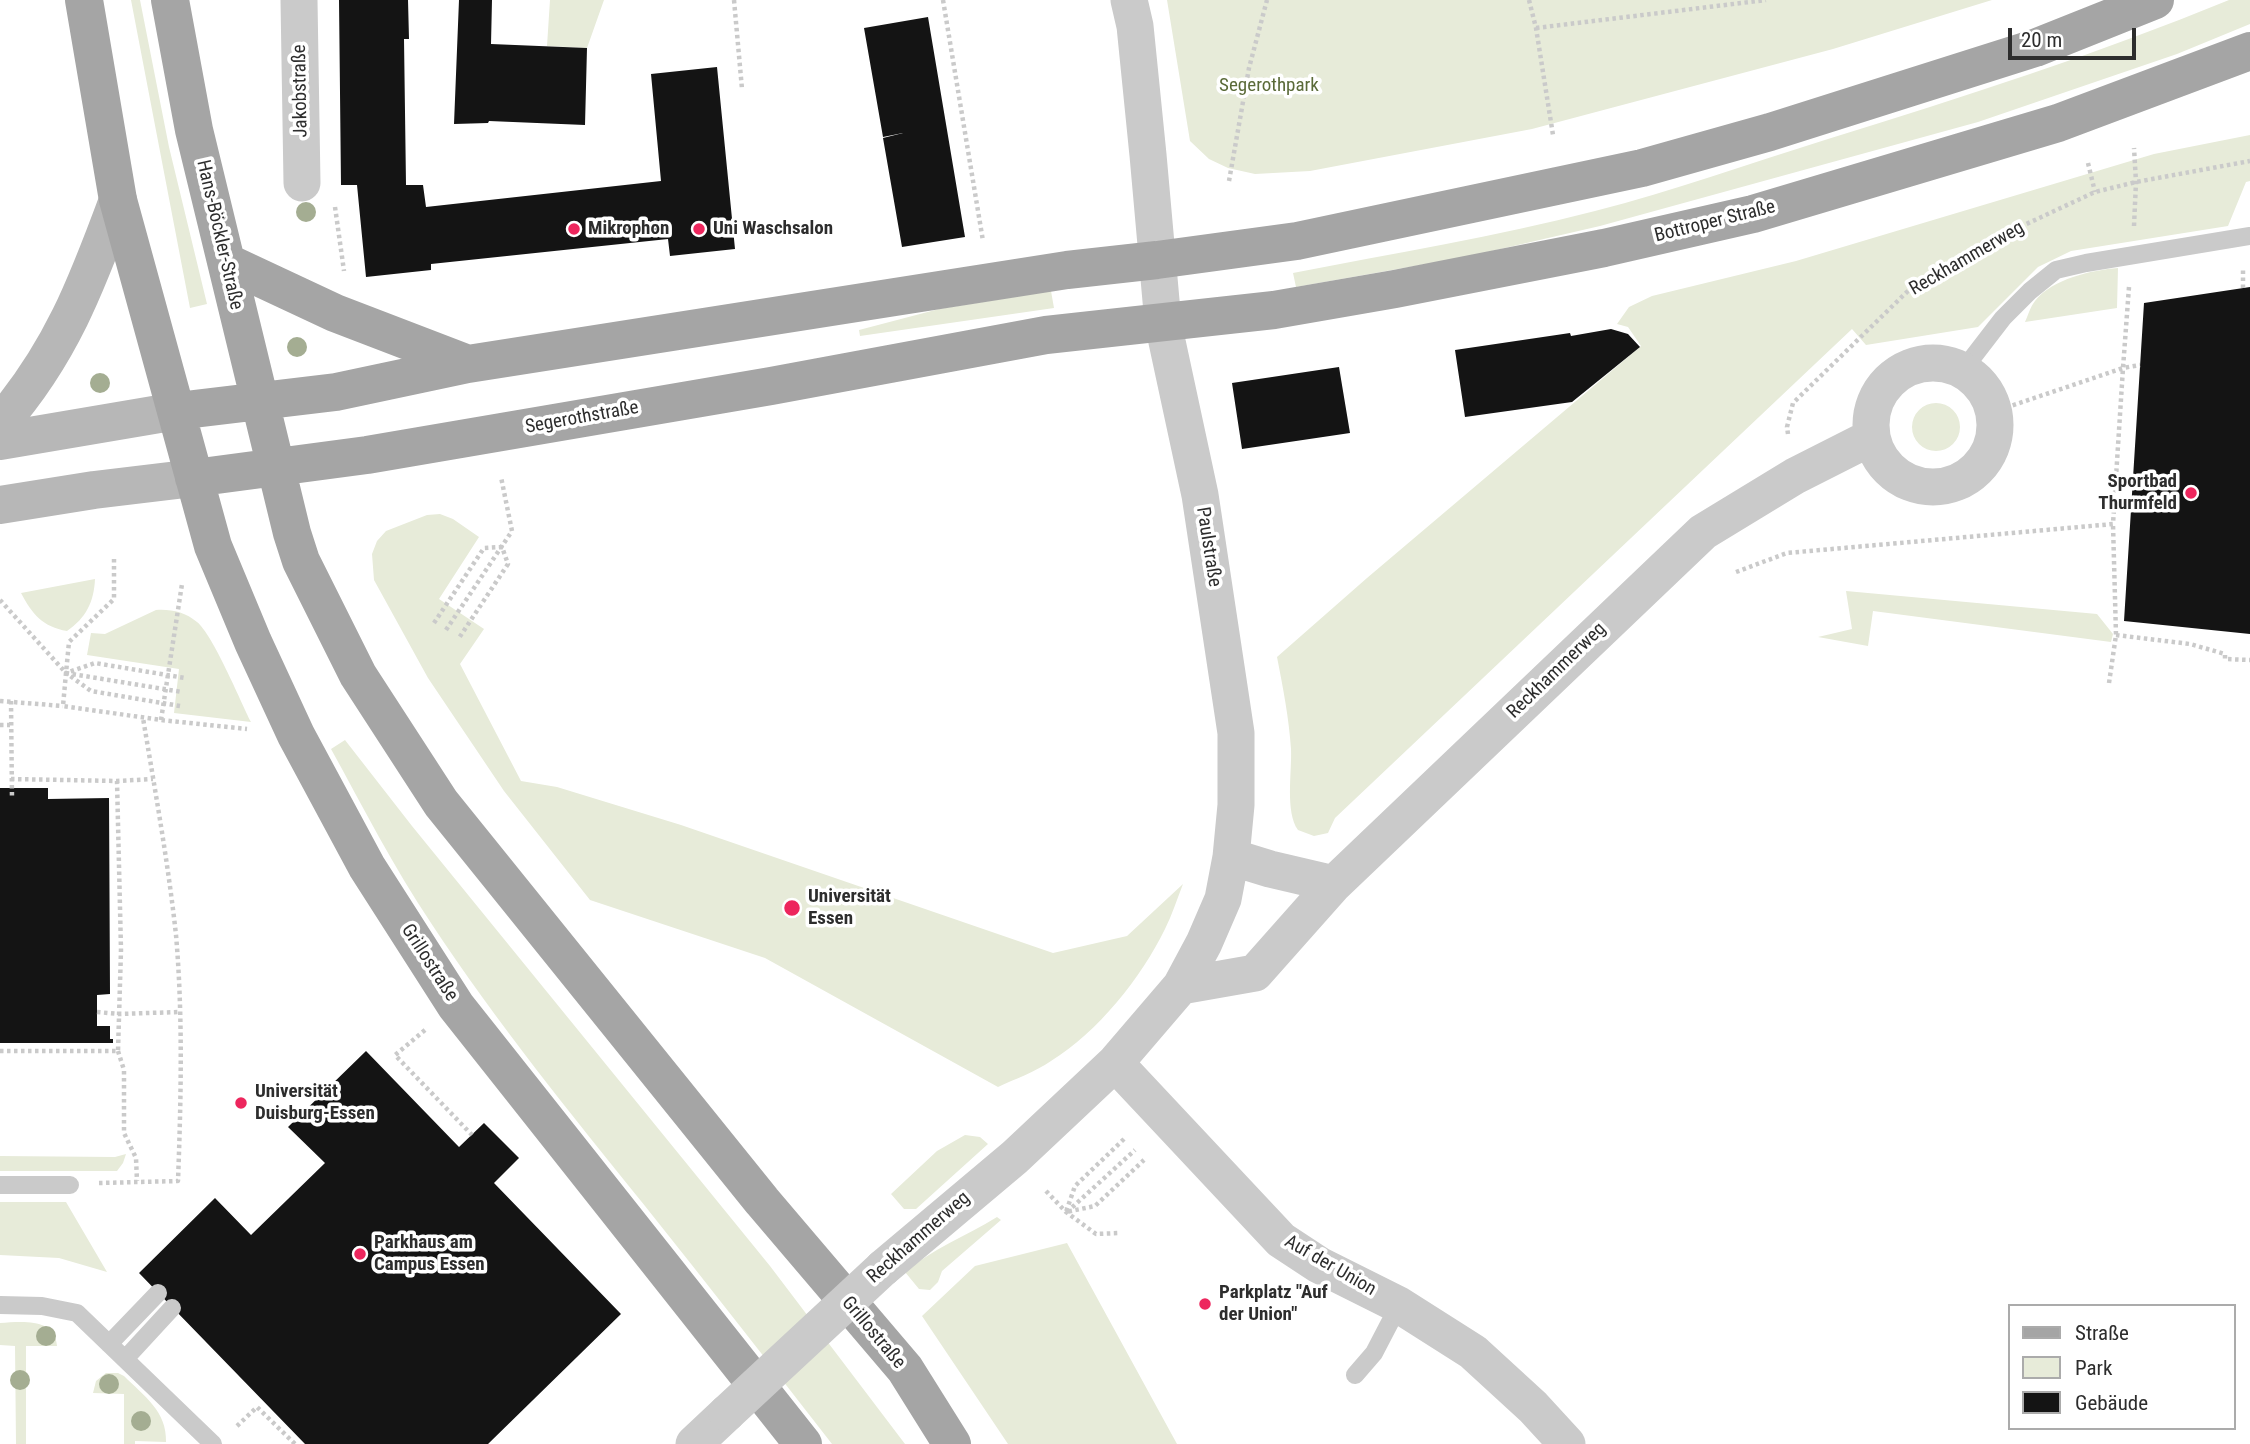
<!DOCTYPE html>
<html>
<head>
<meta charset="utf-8">
<style>
  body { margin:0 }
  #map { position:relative; width:2250px; height:1444px; overflow:hidden; background:#fff; font-family:"Roboto Condensed",sans-serif }
  canvas { display:block }
  .legend { position:absolute; left:2008px; top:1304px; width:228px; height:126px; box-sizing:border-box; background:#fff; border:2px solid #ababab; margin:0; padding:9px 12px; list-style:none; font-size:21px; color:#2d2d2d }
  .legend li { display:flex; align-items:center; gap:14px; height:35px }
  .legend b { width:35px; border:2px solid #ababab }
  .scale { position:absolute; left:2008px; top:28px; width:128px; height:32px; box-sizing:border-box; border:4px solid #2d2d2d; border-top:0; padding-left:9px; font-size:21px; line-height:24px; white-space:nowrap; color:#2d2d2d; -webkit-text-stroke:5px #fff; paint-order:stroke }
</style>
</head>
<body>
<div id="map">
<canvas width="2250" height="1444"></canvas>
<ul class="legend">
<li><b style="height:9px;background:#a5a5a5"></b>Straße</li>
<li><b style="height:19px;background:#e7ebd9"></b>Park</li>
<li><b style="height:19px;background:#141414"></b>Gebäude</li>
</ul>
<div class="scale">20 m</div>
</div>
<script>
const c = document.querySelector('canvas').getContext('2d');
c.lineJoin = 'round';
function paint(path, color) { c.fillStyle = color; c.fill(path, 'evenodd'); }
function stroke(path, color, width, dash) { c.strokeStyle = color; c.lineWidth = width; c.lineCap = dash ? 'butt' : 'round'; c.setLineDash(dash || []); c.stroke(path); }
function write(font, color, halo, rows, align = 'center') {
  c.font = font + ' "Roboto Condensed",sans-serif'; c.lineWidth = 7; c.setLineDash([]); c.textBaseline = 'middle'; c.strokeStyle = halo; c.fillStyle = color; for (const [text, x, y, turn = 0] of rows) {
    c.save(); c.translate(x, y); c.rotate((+turn || 0) * Math.PI / 180); c.textAlign = isNaN(turn) ? turn : align; if (halo) c.strokeText(text, 0, 0); c.fillText(text, 0, 0); c.restore();
  }
}
const green = new Path2D(`
  M131,0H140L169,147L207,304L190,308Z
  M550,0H604L587,48L547,46Z
  M1167,0H1992L1833,49L1532,129L1310,171L1255,174L1228,168L1209,159L1190,141Z
  M2229,0H2250V24L2177,54L1978,122L1600,226L1466,257L1296,287L1293,273C1394,253 1496,237 1595,211C1673,191 1751,163 1828,139C1963,97 2098,54 2229,0Z
  M2250,135V181L2246,182L2228,226L2071,251L2038,267L1978,327L1866,345L1852,329L1335,818L1328,833L1314,836L1298,830C1285,812 1292,772 1291,749C1289,718 1283,688 1277,657L1367,578L1641,346L1628,327L1617,324L1629,307L1652,296L1796,261L2154,154Z
  M2118,268L2117,308L2025,322C2028,316 2030,307 2035,301C2052,279 2092,270 2118,268Z
  M1051,291L1054,308L860,336L859,330L939,309Z
  M1912 427a24 24 0 1 1 48 0a24 24 0 1 1-48 0Z
  M440,514L453,519L479,537L439,599L484,629L460,664L521,781L557,787L681,825L1053,953L1127,936L1183,884C1177,899 1172,915 1165,929C1141,978 1098,1032 1051,1061C1035,1072 1015,1079 998,1087L765,958L590,900L504,791L428,678L374,580L372,554L377,541L386,531L427,515Z
  M95,579C94,602 86,618 67,631C43,627 32,614 21,593Z
  M1846,591L2097,614L2113,634L2111,642L1873,611L1868,646L1818,637L1852,629Z
  M156,610C171,609 185,612 197,622C213,635 240,700 251,722L174,713L179,669L87,655L91,633L105,634Z
  M345,740L412,826L770,1266L905,1444H832C770,1364 708,1285 645,1206C571,1114 496,1022 431,923C394,868 363,807 331,749Z
  M965,1135L980,1137L988,1144L916,1209H904L891,1194L937,1151Z
  M126,1154L123,1163L117,1171H0V1156L115,1157Z
  M0,1202H66L107,1272L59,1258L0,1255Z
  M997,1217L1001,1220L942,1271L938,1282L930,1290L919,1289L905,1272C932,1249 966,1236 997,1217Z
  M1067,1243L1177,1444H1008L922,1316L975,1266Z
  M0,1323C21,1322 55,1317 57,1346H26V1444H16L15,1346L0,1345Z
  M106,1373H118L124,1376C144,1396 167,1411 166,1442L135,1441V1444H124V1394L93,1393L96,1381Z`);
const building = new Path2D(`
  M339,0H408L409,39H404L406,185H423L426,207L661,181L651,74L717,67L735,249L670,256L668,239L431,264V270L366,277L357,185H341Z
  M459,0H492L491,44L587,48L585,125L489,121L488,123L454,124Z
  M928,17L965,237L902,247L883,138L903,133L883,137L864,28Z
  M2250,287V634L2124,621L2144,303Z
  M1611,329L1628,334L1640,347L1572,402L1465,417L1455,350L1570,333L1571,336Z
  M1339,367L1350,433L1242,449L1232,383Z
  M0,788H48V799L109,798L110,994L97,995V1026H110V1039H113V1043H0Z
  M366,1051L459,1147L484,1123L519,1158L494,1183L621,1314L488,1444H305L139,1273L215,1198L251,1235L325,1163L288,1127Z`);
const path = new Path2D(`
  M734,0L742,89
  M943,0L983,241
  M1529,0L1536,28L1553,135
  M1536,28L1766,0
  M2088,163L2095,192
  M1229,181L1249,68L1267,0
  M335,207L344,271
  M2134,226L2136,182L2134,148
  M2129,287L2123,368L2140,365
  M2243,288V268
  M1788,434L1787,427L1793,403L1912,287L1992,240L2095,192L2136,182L2250,161
  M114,559V599L69,642L66,673L182,692
  M1736,572L1787,553L2113,524L2123,368L1993,412
  M0,600L66,673L63,706L161,720L247,729
  M434,623L484,548L502,547L508,564L459,638
  M446,630L512,531L501,477
  M2116,635L2190,644L2225,654V659L2250,660
  M2109,683L2116,635L2113,524
  M0,701L63,706
  M11,701L12,799
  M180,706L91,691L66,673L95,663L185,678
  M161,720L182,584
  M0,725H10
  M11,779L117,781L153,779
  M97,1012L119,1014L179,1012
  M425,1030L395,1055L472,1135
  M0,1051H118L121,950L117,781
  M118,1051L124,1070V1133L136,1158L137,1181
  M1124,1139L1075,1186L1066,1212L1095,1206L1144,1160
  M99,1183L178,1181C181,1100 183,1016 176,935C168,862 155,790 143,718
  M1046,1191L1066,1212L1096,1234L1120,1233
  M1067,1212L1135,1150
  M237,1426L257,1407L295,1444`);
const service = new Path2D(`
  M1963,370L2003,318L2030,291L2056,270L2086,263L2250,236
  M0,1185H70
  M0,1305L42,1306L77,1313L213,1444
  M109,1344L158,1293
  M125,1359L172,1308
  M1355,1375L1374,1353L1399,1305`);
const minor = new Path2D(`
  M299,0L302,183
  M1871 425a62 62 0 1 1 124 0a62 62 0 1 1-124 0Z
  M1231,857L1270,869L1334,884
  M1181,986L1255,973L1334,884L1703,532L1795,476L1872,437
  M1115,1063L1281,1240L1319,1265L1399,1305L1473,1352L1533,1407L1567,1444
  M883,1268L1015,1157L1115,1063L1181,986L1204,943L1223,899L1231,857L1236,805V733L1200,495L1163,323L1148,155L1135,26L1129,0
  M694,1444L727,1413`);
const secondary = new Path2D(`
  M0,423C60,355 87,284 118,200
  M0,441L177,411
  M0,505L94,490L194,478`);
const primary = new Path2D(`
  M84,0L118,200L213,546L253,642L296,735L367,867L456,1006L803,1444
  M170,0L194,130L292,533L301,561L358,675L441,803L762,1201L905,1369L952,1444
  M226,262L335,313L468,364
  M177,411L336,392L468,364L1067,270L1157,260L1297,241L1642,168L1770,132L2035,48L2155,0
  M194,478L367,455L771,386L1046,335L1274,310L1395,289L1604,248L1753,214L2058,123L2250,51`);
const minorBridge = new Path2D(`
  M727,1413L883,1268`);
const trees = [
  [306,212],
  [297,347],
  [100,383],
  [46,1336],
  [20,1380],
  [109,1384],
  [141,1421]
];
const markers = [
  [574,229,7,"#ed265d"],
  [699,229,7,"#ed265d"],
  [2191,493,7,"#ed265d"],
  [792,908,9,"#ed265d"],
  [241,1103,7,"#ed265d"],
  [360,1254,7,"#ed265d"],
  [1205,1304,7,"#ed265d"]
];
const parkNames = [
  ["Segerothpark",1269,86]
];
const streetNames = [
  ["Jakobstraße",301,91,-91],
  ["Bottroper Straße",1715,222,-14],
  ["Hans-Böckler-Straße",219,235,77],
  ["Reckhammerweg",1967,259,-30],
  ["Segerothstraße",582,418,-10],
  ["Paulstraße",1208,547,81],
  ["Reckhammerweg",1557,671,-44],
  ["Grillostraße",429,963,57],
  ["Reckhammerweg",919,1238,-41],
  ["Auf der Union",1330,1266,30],
  ["Grillostraße",873,1333,50]
];
const poiNames = [
  ["Mikrophon",588,229],
  ["Uni Waschsalon",713,229],
  ["Sportbad",2177,482,"right"],
  ["Thurmfeld",2177,504,"right"],
  ["Universität",808,897],
  ["Essen",808,919],
  ["Universität",255,1092],
  ["Duisburg-Essen",255,1114],
  ["Parkhaus am",374,1243],
  ["Campus Essen",374,1265],
  ["Parkplatz \"Auf",1219,1293],
  ["der Union\"",1219,1315]
];
paint(green, '#e7ebd9');
paint(building, '#141414');
stroke(path, '#cacaca', 4.5, [3.5, 3.5]);
stroke(service, '#cacaca', 18);
stroke(minor, '#cacaca', 37);
stroke(secondary, '#b7b7b7', 38);
stroke(primary, '#a5a5a5', 38);
stroke(minorBridge, '#cacaca', 37);
c.fillStyle = '#a4ad92';
for (const [x, y] of trees) { c.beginPath(); c.arc(x, y, 10, 0, 2 * Math.PI); c.fill(); }
for (const [x, y, r, color] of markers) { const dot = new Path2D(); dot.arc(x, y, r, 0, 2 * Math.PI); c.fillStyle = color; c.fill(dot); stroke(dot, '#fff', 2.5); }
write('19px', '#5a6a38', '#fff', parkNames);
write('19px', '#2d2d2d', '#fff', streetNames);
write('bold 19px', '#2d2d2d', '#fff', poiNames, 'left');
</script>
</body>
</html>
